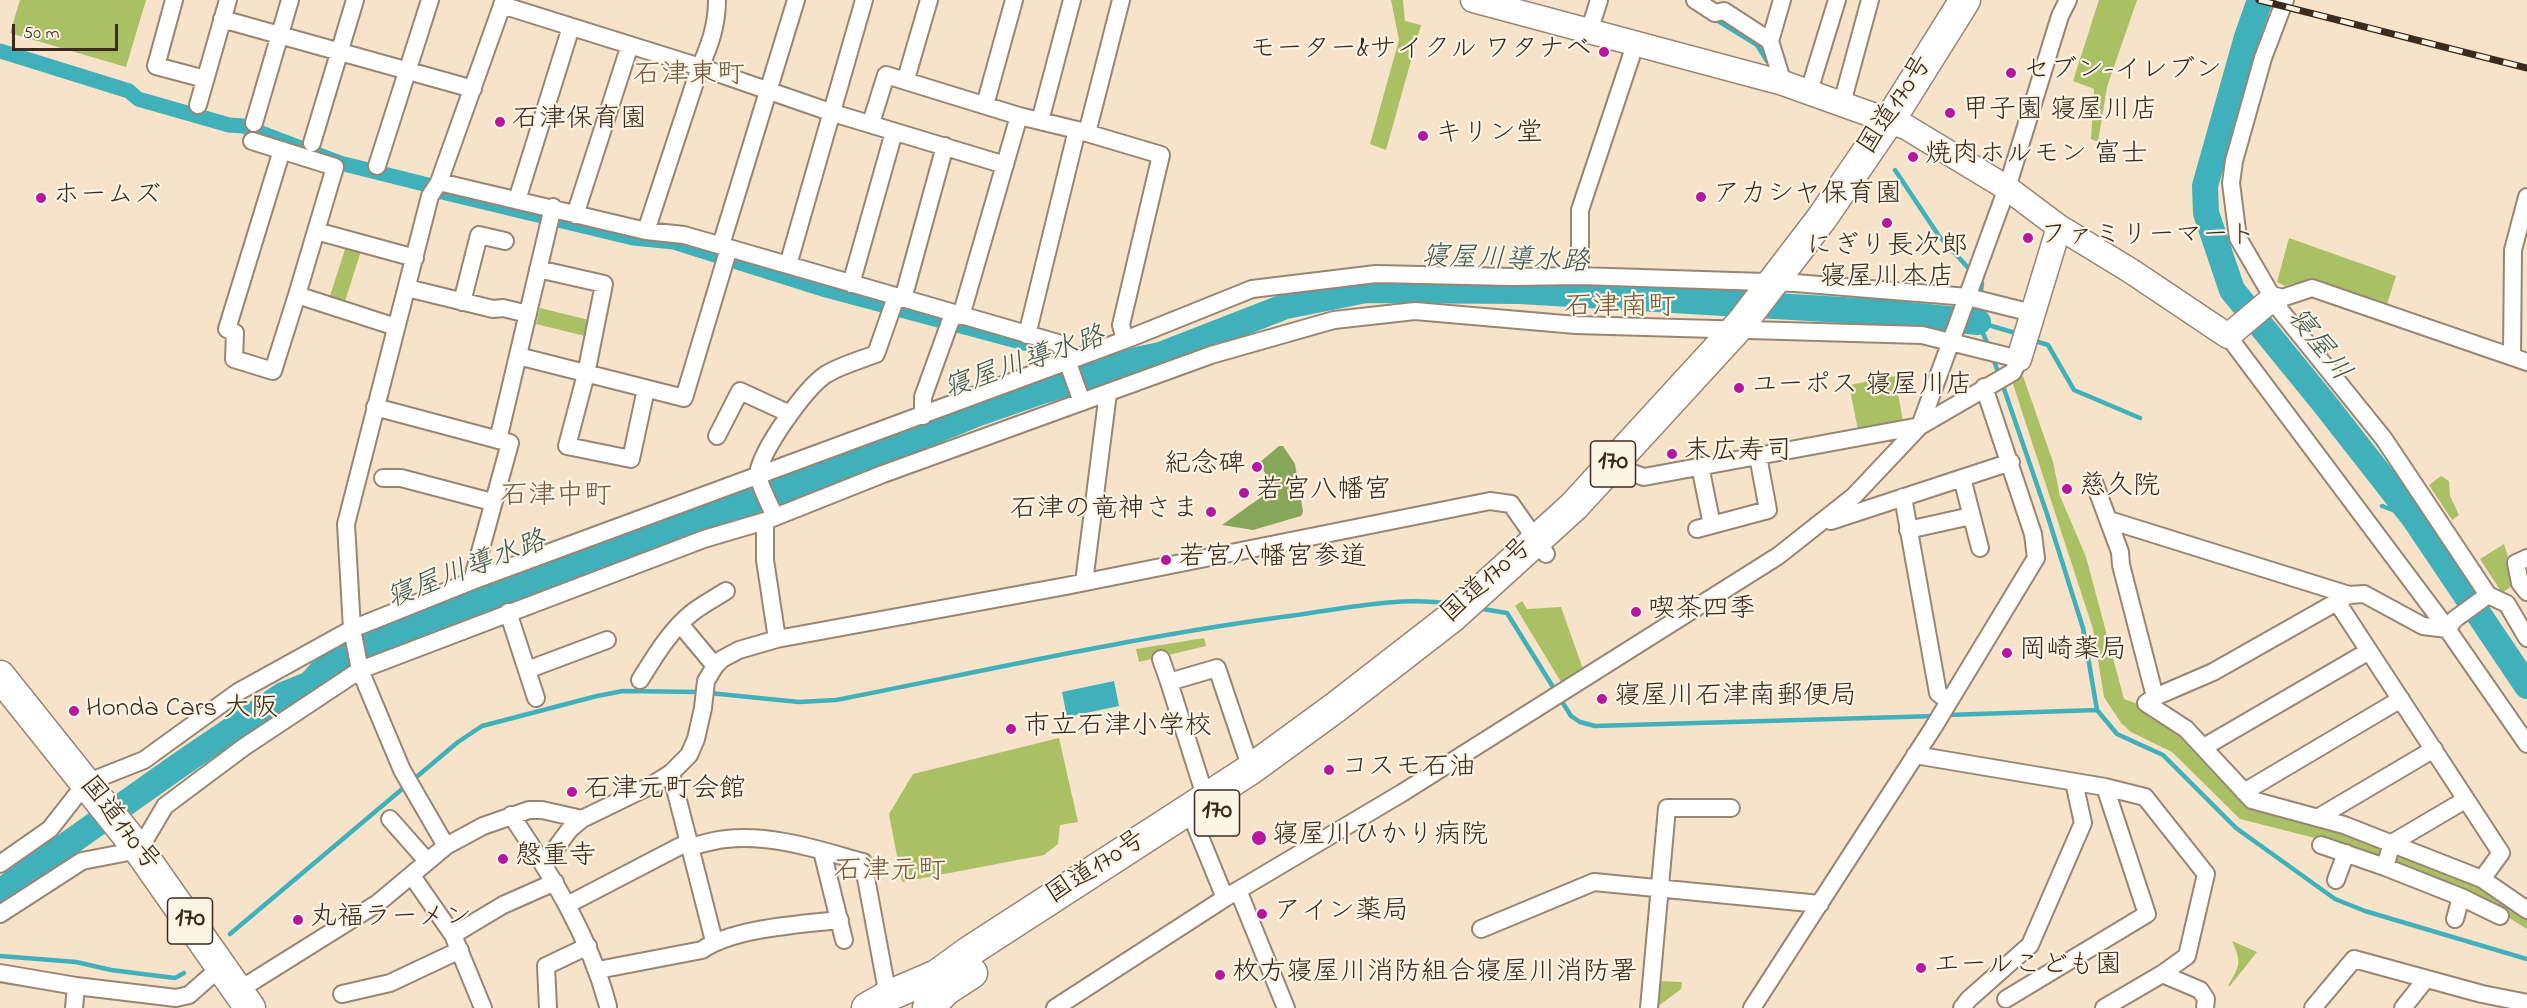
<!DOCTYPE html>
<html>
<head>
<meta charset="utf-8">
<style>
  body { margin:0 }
  #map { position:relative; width:2527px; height:1008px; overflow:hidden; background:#f6e3c9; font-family:"Indie Flower",sans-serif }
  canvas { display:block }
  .scale { position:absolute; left:12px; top:24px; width:106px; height:27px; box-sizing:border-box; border:3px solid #3b2a1e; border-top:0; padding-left:8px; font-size:18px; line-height:21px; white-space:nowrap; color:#3b2a1e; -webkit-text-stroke:4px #fcf5e5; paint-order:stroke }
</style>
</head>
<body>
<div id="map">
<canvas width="2527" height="1008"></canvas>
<div class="scale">50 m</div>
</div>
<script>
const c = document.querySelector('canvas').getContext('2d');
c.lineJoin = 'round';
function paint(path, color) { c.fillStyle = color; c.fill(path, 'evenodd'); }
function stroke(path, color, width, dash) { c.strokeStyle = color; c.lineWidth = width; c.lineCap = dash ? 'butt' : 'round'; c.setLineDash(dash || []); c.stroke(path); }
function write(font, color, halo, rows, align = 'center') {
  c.font = font + ' "Indie Flower","Klee One",sans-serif'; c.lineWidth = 4.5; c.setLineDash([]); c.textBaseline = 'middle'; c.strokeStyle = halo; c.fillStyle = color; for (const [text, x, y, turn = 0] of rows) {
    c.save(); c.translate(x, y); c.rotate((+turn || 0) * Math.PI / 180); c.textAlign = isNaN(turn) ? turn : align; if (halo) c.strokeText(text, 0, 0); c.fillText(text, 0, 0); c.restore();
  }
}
const green = new Path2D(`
  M20,0H146L126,67L10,33Z
  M1391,0H1403L1405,21L1421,25L1386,150L1370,144L1399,40Z
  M2099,0H2137L2107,87L2098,142L2091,139L2094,89L2073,81Z
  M2289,238L2396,276L2386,307L2312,279L2285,286L2277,282Z
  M347,243L362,248L345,301L330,296Z
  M540,308L593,321L589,337L536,324Z
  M1895,376L1903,422L1858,430L1849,385Z
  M2023,376L2053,462L2060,496L2086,557L2124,699L2135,703L2177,728L2238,792L2342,828L2451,870L2527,912V929L2503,914L2319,839L2240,819L2172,752L2131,732L2121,723L2104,697L2093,629L2012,381Z
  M2441,476L2449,481L2450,496L2459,515L2452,520L2429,485Z
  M2504,544L2516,583L2502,593L2480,559Z
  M1522,601L1527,609L1561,607L1583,669L1561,682L1515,606Z
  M1204,638L1206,646L1139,662L1136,649Z
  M1059,738L1078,822L1060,825L1058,844L1044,855L902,882L889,814L913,774Z
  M2232,941L2257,952L2230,986H2228C2240,965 2242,963 2232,941Z
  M1658,981L1682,982L1681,989L1657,1007Z`);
const forest = new Path2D(`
  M1279,446H1283L1295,464L1303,512L1301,516L1253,530L1222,525L1274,488L1259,463Z`);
const water = new Path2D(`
  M1114,681L1119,706L1067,717L1062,692Z`);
const stream = new Path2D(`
  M1715,19L1757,45L1767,61
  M1895,170L1939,236L1973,273
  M1979,279L1982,283L1981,291
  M1980,308L1978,322L1989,347
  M1978,322L2019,334
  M2032,340L2048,345L2074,390L2140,418
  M1993,358L1999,375
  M2002,383L2047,514L2083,628L2097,710L2117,734L2163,755L2236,828L2335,899L2365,911L2527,959
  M2382,506L2414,518
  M1477,608L1507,613L1571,716L1580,722L1595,726L1936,716
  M709,693L799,702L836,700C989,670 1142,635 1297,615C1347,608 1401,596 1451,604
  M1947,715L2097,710
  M230,934L458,742L482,726L597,696L623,691L701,692
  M0,956L76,962L111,970L175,978L184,973`);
const canal = new Path2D(`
  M0,51L129,91L138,99L229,125L243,126L340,163L428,185L442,192L633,238L674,242L826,290L1043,348`);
const river = new Path2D(`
  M2260,0L2247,37L2205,186L2206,213L2232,290L2324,403L2414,518L2527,686
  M0,892L181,764L283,695L310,684L329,663L390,635L452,613L517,586L654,538L886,451L976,414L1042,391L1096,375L1132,361L1160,355L1286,306L1366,290L1520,291L1877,312L1978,322`);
const street = new Path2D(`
  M174,0L156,66L205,79
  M1695,0L1715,13L1724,11L1770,41L1783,83
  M2285,0L2263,58L2234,161L2231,183L2238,238L2280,310L2384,439L2488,595L2507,604L2527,638
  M502,5L700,67L833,113L1005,165
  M222,19L473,89
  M1589,32L1599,0
  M1770,41L1782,0
  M906,79L929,0
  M1809,91L1837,0
  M1842,103L1870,0
  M198,105L228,0
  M985,105L1014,0
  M1040,121L1072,0
  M254,123L290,0
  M871,123L886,75L1019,116L1077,130L1161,155L1121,325L1125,340
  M1087,133L1121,0
  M252,141L335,167L297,295L396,327
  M312,143L355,0
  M282,150L227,329L235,333L234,359L273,371L297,295
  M377,166L430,0
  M439,182L646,231L684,235L1058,343L1064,352L1082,402
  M517,200L571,27
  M575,215L630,45
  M316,231L415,258
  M646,231L700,67C710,45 717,25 717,0
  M721,245L796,0
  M788,265L864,0
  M538,269L604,284L586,374L567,446L631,459L646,389
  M1580,276V210L1635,45
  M851,284L894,132
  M407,288L493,309L503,308L528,314
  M903,299L945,146
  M2276,300L2312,288L2527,362
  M462,302L479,235L505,241
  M961,316L1019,116
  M1027,335L1077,130
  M2228,336L2443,623L2527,744
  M518,356L684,398L729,248
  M2512,357L2513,250L2527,197
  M375,407L510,443L472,581
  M923,416V397L953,314
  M717,436L740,391L790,414
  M498,440L553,207
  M1612,466L1644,477L1920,426L2007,188L2060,16L2068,0
  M1700,466L1712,525
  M383,478H401L492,502
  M1962,478L1980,548
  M2094,482L2120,552L2121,565L2155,697L2213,672L2349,595L2364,594L2423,626L2447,629L2455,619L2488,595
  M1903,497L1938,693L1948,701
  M775,517C771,507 758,483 758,474C761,450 805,389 825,375C839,366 860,360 876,354L896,297
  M2109,520L2349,595
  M1831,521L2011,462
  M1697,529L1768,510L1758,456
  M1908,530L1971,516
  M2527,558L2516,563L2520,583L2527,592
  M1084,582L1108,393
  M508,612L536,698
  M680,624L715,666
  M777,639L1066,586L1490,501L1511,504L1546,554
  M1161,659L1169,682
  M527,670L607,640
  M640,680C655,656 671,629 693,612C703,604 715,598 726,591
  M2155,697L2146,703L2186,729L2252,800L2344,825L2482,879L2501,853L2337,602
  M2204,747L2369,651
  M1915,755L2105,787L2145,797L2206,874L2187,956L2162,974
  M671,773L690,847C702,844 714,840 726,839C773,834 819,850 863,862L888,996
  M2244,792L2401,699
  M1206,799L1169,682L1217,668L1251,769
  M2465,800L2392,843L2385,867L2461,897L2500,916
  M511,815C552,876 589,935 608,1006
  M2319,817L2434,749
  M390,819L427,861
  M1196,827L1225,898
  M2321,845L2385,867
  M446,846L402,770L360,670L352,629L346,524L430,196L439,182L504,0
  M690,847L714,941
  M822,851L844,940
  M0,864L50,829L86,783L144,760L238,692L352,629L472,581L1125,340L1252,289L1376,274L1512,277L1580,276L1795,283L1968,297L2032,313
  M544,864L570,829L582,819
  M412,876L453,935L483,1008
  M2482,879L2527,910
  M2336,880L2346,853
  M1238,890L1286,1008
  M567,905L688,842
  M0,914L82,861L139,850L165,806L244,747L360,670L704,539L765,521L883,474L1211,355L1334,320L1415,311L1576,325L1922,335L2019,359L2013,372L1920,426L1854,496L1778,556L1402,793L1225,898L1055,1008
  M2455,919L2461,897
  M1481,929L1594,882L1820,904
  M453,935L503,905L555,882
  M598,970L702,950C733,928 802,924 840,920
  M0,973L76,986L176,998L189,995L222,966
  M239,990L378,903L446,846L483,826L529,810H542L582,819L652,785L671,773L689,755L696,739L703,708L706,681L715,666L722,659L739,650L777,639L765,560V521
  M342,994L390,983L460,950
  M2006,999L2147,914L2105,787
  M74,1008L76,986
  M548,1008L546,966L588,946
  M1649,1008L1667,808H1731
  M1752,1008L1933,728L2036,558L2033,534L1984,387
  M1962,1008L1969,999L2030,945L2083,823L2074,782
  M2104,1008L2162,974L2200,990L2206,999L2205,1008
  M2313,1008L2354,959L2482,994L2527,1003
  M2403,1008L2426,979`);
const secondary = new Path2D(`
  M1473,0L1783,83L1906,127L2007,188L2059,227L2131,271L2228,336L2266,304L2276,300
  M2019,359L2059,227`);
const highway = new Path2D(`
  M0,676L139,850L250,1008
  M867,1008L888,996L937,975L970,951L1251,769L1336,707L1452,617L1574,506L1740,325L1822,218L1898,107L1965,0
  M928,1008L946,990L972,973`);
const rail = new Path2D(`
  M2259,0L2527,68`);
const markers = [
  [1604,52,6,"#b5179e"],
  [2011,73,6,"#b5179e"],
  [1950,113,6,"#b5179e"],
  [500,122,6,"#b5179e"],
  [1423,136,6,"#b5179e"],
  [1913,157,6,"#b5179e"],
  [1701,197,6,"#b5179e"],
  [41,198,6,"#b5179e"],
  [1887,223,6,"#b5179e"],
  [2028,238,6,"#b5179e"],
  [1739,388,6,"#b5179e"],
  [1672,454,6,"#b5179e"],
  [1257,467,6,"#b5179e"],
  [2067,489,6,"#b5179e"],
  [1244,493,6,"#b5179e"],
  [1211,512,6,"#b5179e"],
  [1166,560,6,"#b5179e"],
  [1636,612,6,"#b5179e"],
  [2007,653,6,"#b5179e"],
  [1602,699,6,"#b5179e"],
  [74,711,6,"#b5179e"],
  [1011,729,6,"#b5179e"],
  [1329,770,6,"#b5179e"],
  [572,792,6,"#b5179e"],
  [1259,838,8,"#b5179e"],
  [503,859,6,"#b5179e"],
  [1262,914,6,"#b5179e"],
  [298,920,6,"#b5179e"],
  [1921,968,6,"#b5179e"],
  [1220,975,6,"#b5179e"]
];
const shields = [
  [1613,464,45],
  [1217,813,45],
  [190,921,45]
];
const shieldNames = [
  ["170",1613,464],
  ["170",1217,813],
  ["170",190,921]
];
const poiNames = [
  ["モーター&サイクル ワタナベ",1592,52,"right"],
  ["セブン-イレブン",2023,73],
  ["甲子園 寝屋川店",1962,113],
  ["石津保育園",512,122],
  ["キリン堂",1435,136],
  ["焼肉ホルモン 富士",1925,157],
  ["アカシヤ保育園",1713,197],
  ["ホームズ",53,198],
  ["ファミリーマート",2040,238],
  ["にぎり長次郎",1887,249,"center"],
  ["寝屋川本店",1887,280,"center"],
  ["ユーポス 寝屋川店",1751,388],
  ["末広寿司",1684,454],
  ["紀念碑",1245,467,"right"],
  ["慈久院",2079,489],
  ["若宮八幡宮",1256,493],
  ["石津の竜神さま",1199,512,"right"],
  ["若宮八幡宮参道",1178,560],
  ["喫茶四季",1648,612],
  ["岡崎薬局",2019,653],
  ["寝屋川石津南郵便局",1614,699],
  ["Honda Cars 大阪",86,711],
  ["市立石津小学校",1023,729],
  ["コスモ石油",1341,770],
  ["石津元町会館",584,792],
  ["寝屋川ひかり病院",1272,838],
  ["慇重寺",515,859],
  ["アイン薬局",1274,914],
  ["丸福ラーメン",310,920],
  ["エールこども園",1933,968],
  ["枚方寝屋川消防組合寝屋川消防署",1232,975]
];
const streetNames = [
  ["国道170号",1897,106,-57],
  ["国道170号",1488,582,-42],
  ["国道170号",118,825,52],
  ["国道170号",1097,869,-33]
];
const neighbourhoodNames = [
  ["石津東町",689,77],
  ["石津南町",1620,309],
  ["石津中町",556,498],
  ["石津元町",890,873]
];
const waterNames = [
  ["寝屋川導水路",1505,262,2],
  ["寝屋川",2317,346,52],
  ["寝屋川導水路",1025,365,-19],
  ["寝屋川導水路",467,572,-21]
];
paint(green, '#aac065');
paint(forest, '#87a65a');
paint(water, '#40b0ba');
stroke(stream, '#40b0ba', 4.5);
stroke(canal, '#40b0ba', 15);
stroke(river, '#40b0ba', 26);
stroke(street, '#988674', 20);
stroke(secondary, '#988674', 27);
stroke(highway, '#988674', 33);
stroke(street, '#fff', 16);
stroke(secondary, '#fff', 24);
stroke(highway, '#fff', 30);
stroke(rail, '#3b2a1e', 7);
stroke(rail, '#fcf5e5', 4.5, [14]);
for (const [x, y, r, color] of markers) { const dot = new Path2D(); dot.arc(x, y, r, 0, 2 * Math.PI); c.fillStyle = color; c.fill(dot); stroke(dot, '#fcf5e5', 2); }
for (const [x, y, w] of shields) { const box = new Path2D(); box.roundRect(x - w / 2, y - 23, w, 46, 4.5); c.fillStyle = '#fcf5e5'; c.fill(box); stroke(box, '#3b2a1e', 1.5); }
write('bold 26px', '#3b2a1e', null, shieldNames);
write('27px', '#3b2a1e', '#fcf5e5', poiNames, 'left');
write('27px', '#3b2a1e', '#fcf5e5', streetNames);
write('28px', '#76593d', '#fcf5e5', neighbourhoodNames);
write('italic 28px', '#3d5955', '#fcf5e5', waterNames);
</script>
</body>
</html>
